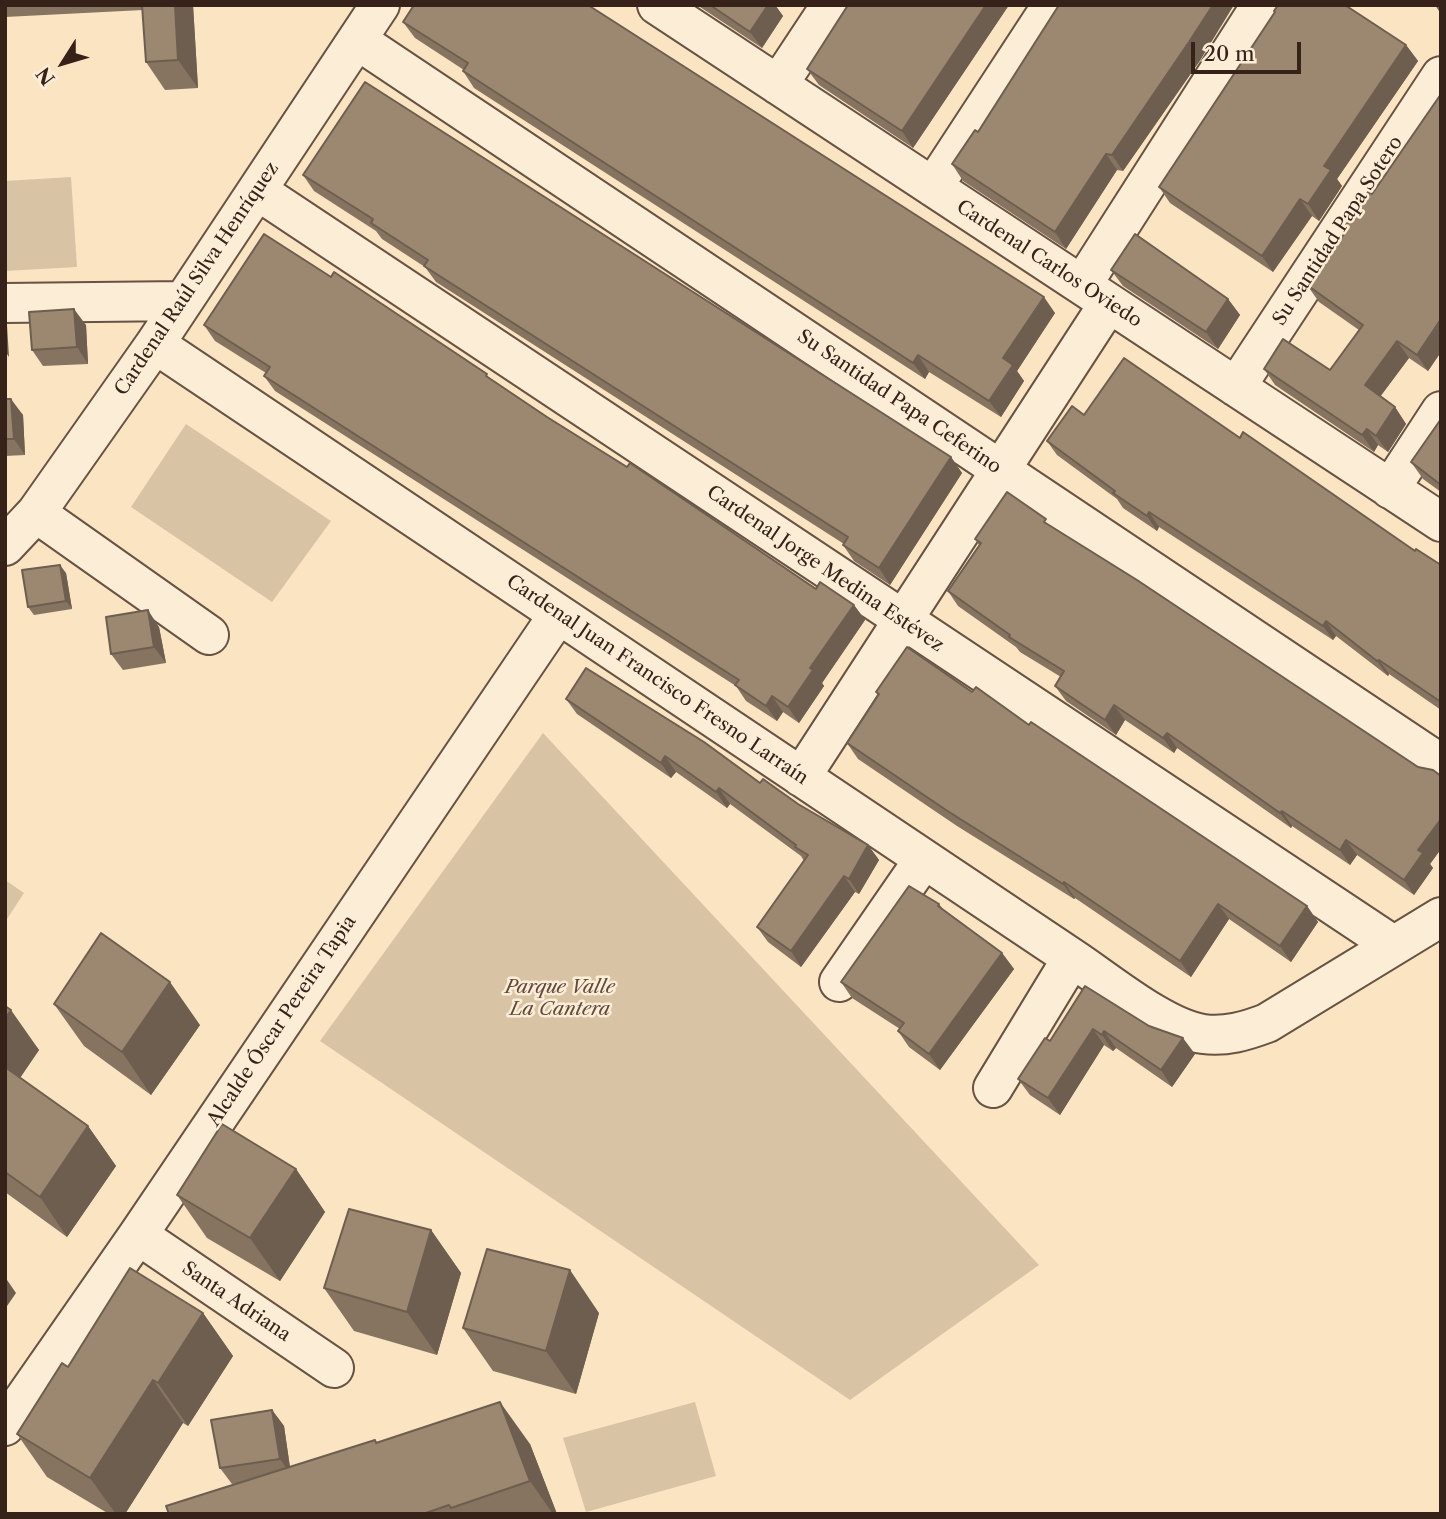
<!DOCTYPE html>
<html>
<head>
<meta charset="utf-8">
<style>
  body { margin:0 }
  #map { position:relative; width:1446px; height:1519px; overflow:hidden; background:#fae4c2; font-family:"Libre Caslon Text",serif }
  canvas { display:block }
  .frame { position:absolute; inset:0; border:7px solid #372219; pointer-events:none }
  .north { position:absolute; left:28px; top:28px; width:70px; height:70px; -webkit-text-stroke:5px #fcedd7; paint-order:stroke; rotate:233deg; font-size:19px; font-weight:700; line-height:28px; text-align:center; color:#372219 }
  .north::after { content:''; display:block; margin:auto; width:24px; height:32px; background:#372219; clip-path:polygon(50% 0,100% 100%,50% 72%,0 100%) }
  .scale { position:absolute; left:1191px; top:42px; width:110px; height:32px; box-sizing:border-box; border:4px solid #372219; border-top:0; padding-left:9px; font-size:21px; line-height:24px; white-space:nowrap; color:#372219; -webkit-text-stroke:5px #fcedd7; paint-order:stroke }
</style>
</head>
<body>
<div id="map">
<canvas width="1446" height="1519"></canvas>
<div class="frame"></div>
<div class="north">N</div>
<div class="scale">20 m</div>
</div>
<script>
const c = document.querySelector('canvas').getContext('2d');
c.lineJoin = 'round';
function paint(path, color) { c.fillStyle = color; c.fill(path, 'evenodd'); }
function stroke(path, color, width, dash) { c.strokeStyle = color; c.lineWidth = width; c.lineCap = dash ? 'butt' : 'round'; c.setLineDash(dash || []); c.stroke(path); }
function write(font, color, halo, rows, align = 'center') {
  c.font = font + ' "Libre Caslon Text",serif'; c.lineWidth = 5; c.setLineDash([]); c.textBaseline = 'middle'; c.strokeStyle = halo; c.fillStyle = color; for (const [text, x, y, turn = 0] of rows) {
    c.save(); c.translate(x, y); c.rotate((+turn || 0) * Math.PI / 180); c.textAlign = isNaN(turn) ? turn : align; if (halo) c.strokeText(text, 0, 0); c.fillText(text, 0, 0); c.restore();
  }
}
const green = new Path2D(`
  M71,177L77,267L5,271V181Z
  M186,424L331,521L272,602L131,507Z
  M543,733L1039,1265L850,1400L320,1041Z
  M5,880L24,893L5,922Z
  M695,1402L716,1476L586,1512L563,1438Z`);
const minor = new Path2D(`
  M657,5L1441,522
  M357,40L1441,764
  M778,85L831,5
  M933,187L1052,5
  M258,191L1393,945
  M1082,285L1261,5
  M5,303L183,301
  M155,344L1072,958C1107,981 1163,1028 1203,1034C1226,1037 1246,1031 1267,1023L1441,917
  M1236,387L1441,76
  M1390,489L1441,411
  M36,513L209,635
  M5,546L36,513L155,344L380,5
  M801,777L1109,303
  M839,982L924,859
  M993,1088L1072,958
  M138,1235L334,1368
  M5,1426L138,1235L558,615`);
const wall = new Path2D(`
  M5,5H193L198,88L165,90L146,62L143,10L5,17Z
  M697,5H775L783,16L762,48Z
  M848,5H1009L913,148L819,85L807,69Z
  M1274,11L1406,45L1418,61L1337,179L1342,186L1319,221L1312,216L1273,272L1170,203L1159,187L1275,13Z
  M403,22L1055,313L1017,371L1024,381L1001,417L929,372L925,379L474,88L463,71L464,70L415,38Z
  M1201,59L1123,171L1117,170L1066,249L963,181L952,164Z
  M1441,94V352L1428,371L1409,358L1380,397L1395,407L1406,424L1388,452L1378,445L1374,452L1275,385L1264,369L1330,370L1359,330L1319,302L1307,285L1346,231L1344,228L1372,194Z
  M303,175L951,457L962,473L890,585L854,561L843,545L844,544L436,282L425,267L382,239L376,231L314,191Z
  M1111,270L1228,299L1240,315L1218,349L1123,286Z
  M86,325L88,364L43,366L32,350Z
  M204,325L491,379L547,417L816,589L854,605L865,620L822,683L824,686L799,723L783,712L777,721L746,701L736,686L275,391L264,376L266,373L215,341Z
  M5,399L23,415L25,455L5,456Z
  M1084,415L1240,438L1415,551L1441,565V710L1389,674L1388,676L1336,636L1333,640L1159,527L1157,531L1123,508L1117,499L1057,455L1047,441Z
  M1441,419V492L1423,479L1411,462Z
  M1053,527L1418,767L1441,776V849L1430,864L1433,868L1414,895L1357,855L1350,865L1292,826L1291,828L1177,748L1174,753L1125,720L1116,735L1066,701L1055,686L1061,677L1020,652L1016,647L958,606L948,591L979,545L975,539Z
  M66,573L72,609L34,615L28,607Z
  M159,627L166,663L123,670L111,654Z
  M876,692H972L1029,725L1307,906L1318,922L1291,962L1229,919L1191,977L1075,898L1074,899L957,826L858,759L847,743L878,695Z
  M566,699L760,783L868,845L879,860L859,894L855,892L801,967L768,942L757,927L804,861L801,856L730,804L727,808L676,772L671,778L577,714Z
  M939,904L943,909L1002,953L1014,969L940,1070L909,1047L898,1031L900,1029L852,998L841,982Z
  M1085,986L1195,1054L1172,1087L1116,1048L1113,1051L1104,1045L1060,1115L1030,1095L1018,1079L1050,1041Z
  M54,1004L200,1025L151,1095L84,1046Z
  M5,1006L39,1050L20,1078L88,1126L116,1166L67,1237L5,1192Z
  M296,1169L325,1212L280,1281L207,1238L177,1195Z
  M431,1230L461,1273L437,1355L354,1331L324,1288Z
  M203,1313L233,1356L188,1426L183,1423L125,1514H109L47,1477L17,1434L68,1367Z
  M599,1313L576,1394L493,1371L463,1328Z
  M272,1410L284,1426L290,1467L375,1440L377,1442L530,1444L557,1514H169L240,1483L232,1484L220,1468Z`);
const shadedWall = new Path2D(`
  M175,5H193L198,88L178,60Z
  M768,5H775L783,16L762,48L750,32Z
  M986,5H1009L913,148L902,131Z
  M1213,5H1234L1201,59L1123,171L1112,155Z
  M1435,5H1441L1439,11Z
  M1406,45L1418,61L1337,179L1342,186L1319,221L1308,204L1324,166Z
  M1106,154L1117,170L1066,249L1055,232Z
  M1300,199L1312,216L1273,272L1262,256Z
  M1044,297L1055,313L1017,371L1024,381L1001,417L989,401L1003,358Z
  M1228,299L1240,315L1218,349L1206,332Z
  M74,309L86,325L88,364L77,347Z
  M1441,319V352L1428,371L1417,355Z
  M5,322L7,325L9,357L5,351Z
  M1397,341L1409,358L1376,402L1365,385Z
  M918,355L929,372L925,379L913,363Z
  M11,399L23,415L25,455L14,439Z
  M1395,407L1406,424L1388,452L1376,436Z
  M1367,429L1378,445L1374,452L1362,435Z
  M951,457L962,473L890,585L879,568Z
  M1149,512L1159,527L1157,531L1147,516Z
  M60,565L66,573L72,609L66,601Z
  M854,605L865,620L822,683L824,686L799,723L788,707L810,668Z
  M148,610L159,627L166,663L154,647Z
  M1326,621L1336,636L1333,640L1323,626Z
  M1379,660L1389,674L1388,676L1377,661Z
  M772,696L783,712L777,721L766,706Z
  M1114,705L1125,720L1116,735L1105,720Z
  M1167,733L1177,748L1174,753L1163,738Z
  M665,756L676,772L671,778L661,763Z
  M719,788L730,804L727,808L716,792Z
  M1282,811L1292,826L1291,828L1280,813Z
  M1441,819V849L1430,864L1433,868L1414,895L1404,880L1418,850Z
  M1346,840L1357,855L1350,865L1340,850Z
  M868,845L879,860L859,894L849,879Z
  M844,876L855,892L801,967L791,951Z
  M1064,882L1075,898L1074,899L1063,884Z
  M1218,904L1229,919L1191,977L1180,961Z
  M1307,906L1318,922L1291,962L1280,946Z
  M1002,953L1014,969L940,1070L929,1054Z
  M170,982L200,1025L151,1095L122,1052Z
  M11,1010L39,1050L11,1091L5,1083V1019Z
  M1093,1029L1104,1045L1060,1115L1048,1098Z
  M1104,1031L1116,1048L1113,1051L1102,1035Z
  M1183,1038L1195,1054L1172,1087L1161,1070Z
  M88,1126L116,1166L67,1237L40,1197Z
  M296,1169L325,1212L280,1281L250,1238Z
  M431,1230L461,1273L437,1355L407,1312Z
  M570,1270L599,1313L576,1394L546,1351Z
  M5,1277L16,1293L5,1309Z
  M203,1313L233,1356L188,1426L158,1383Z
  M153,1380L183,1423L125,1514H116L90,1478Z
  M500,1402L530,1444L557,1514H553L530,1481Z
  M272,1410L284,1426L291,1475L280,1459Z`);
const building = new Path2D(`
  M142,5H175L178,60L146,62Z
  M414,5H588L1044,297L1003,358L1013,365L989,401L918,355L913,363L463,71L468,63L403,22Z
  M710,5H768L750,32Z
  M848,5H986L902,131L807,69Z
  M1059,5H1213L1189,42L1112,155L1106,154L1055,232L952,164L975,130L978,132Z
  M1278,5H1345L1406,45L1324,166L1331,170L1308,204L1300,199L1262,256L1159,187L1275,12L1274,11Z
  M365,82L951,457L879,568L843,545L848,537L424,266L428,260L371,223L373,219L303,175Z
  M1441,94V319L1417,355L1397,341L1365,385L1395,407L1376,436L1367,429L1362,435L1264,369L1283,339L1330,370L1363,325L1307,285L1347,230L1344,228L1368,192L1372,194Z
  M264,234L331,277L334,272L487,374L486,376L547,417L627,467L630,463L816,589L820,582L854,605L810,668L813,670L788,707L772,696L766,706L735,685L739,680L264,376L270,367L204,325Z
  M1135,234L1228,299L1206,332L1111,270Z
  M74,309L77,347L32,350L29,312Z
  M1124,358L1240,438L1243,432L1415,551L1416,549L1441,565V702L1379,660L1377,661L1326,621L1323,626L1149,512L1147,516L1113,493L1115,491L1047,441L1072,406L1084,415Z
  M5,399H11L14,439H5Z
  M1441,419V485L1411,462Z
  M1007,492L1046,519L1044,522L1137,580L1418,767L1433,770L1441,776V819L1418,850L1423,853L1404,880L1346,840L1340,850L1282,811L1280,813L1167,733L1163,738L1114,705L1105,720L1055,686L1064,671L1009,637L1010,635L948,591L981,543L975,539Z
  M60,565L66,601L28,607L22,570Z
  M148,610L154,647L111,654L106,617Z
  M907,647L972,692L976,687L1029,725L1031,722L1307,906L1280,946L1218,904L1180,961L1064,882L1063,884L946,810L847,743L879,694L876,692Z
  M586,668L704,742L760,783L763,779L798,804L868,845L849,879L844,876L791,951L757,927L808,855L795,847L796,845L719,788L716,792L665,756L661,763L566,699Z
  M909,886L939,904L938,906L1002,953L929,1054L898,1031L904,1023L841,982Z
  M101,933L170,982L122,1052L54,1004Z
  M1085,986L1149,1026L1183,1038L1161,1070L1104,1031L1102,1035L1093,1029L1048,1098L1018,1079L1045,1038L1050,1041Z
  M5,1006L11,1010L5,1019Z
  M5,1067L88,1126L40,1197L5,1172Z
  M222,1124L296,1169L250,1238L177,1195Z
  M349,1209L431,1230L407,1312L324,1288Z
  M487,1249L570,1270L546,1351L463,1328Z
  M130,1268L203,1313L158,1383L153,1380L90,1478L17,1434L62,1363L68,1367Z
  M500,1402L530,1481L451,1508L449,1505L423,1514H169L166,1506L375,1440L376,1443Z
  M272,1410L280,1459L220,1468L211,1420Z`);
const streetNames = [
  ["Su Santidad Papa Sotero",1338,231,-57],
  ["Cardenal Carlos Oviedo",1049,264,33],
  ["Cardenal Raúl Silva Henríquez",197,279,-56],
  ["Su Santidad Papa Ceferino",899,402,34],
  ["Cardenal Jorge Medina Estévez",825,569,34],
  ["Cardenal Juan Francisco Fresno Larraín",657,680,34],
  ["Alcalde Óscar Pereira Tapia",282,1021,-56],
  ["Santa Adriana",236,1302,34]
];
const parkNames = [
  ["Parque Valle",560,988],
  ["La Cantera",560,1010]
];
paint(green, '#d9c3a5');
stroke(minor, '#685243', 42);
stroke(minor, '#fcedd7', 38);
paint(wall, '#867461');
paint(shadedWall, '#6d5e4f');
paint(building, '#9c8771');
stroke(building, '#6d5e4f', 2);
write('19px', '#372219', '#fcedd7', streetNames);
write('italic 19px', '#604a3c', '#fcedd7', parkNames);
</script>
</body>
</html>
